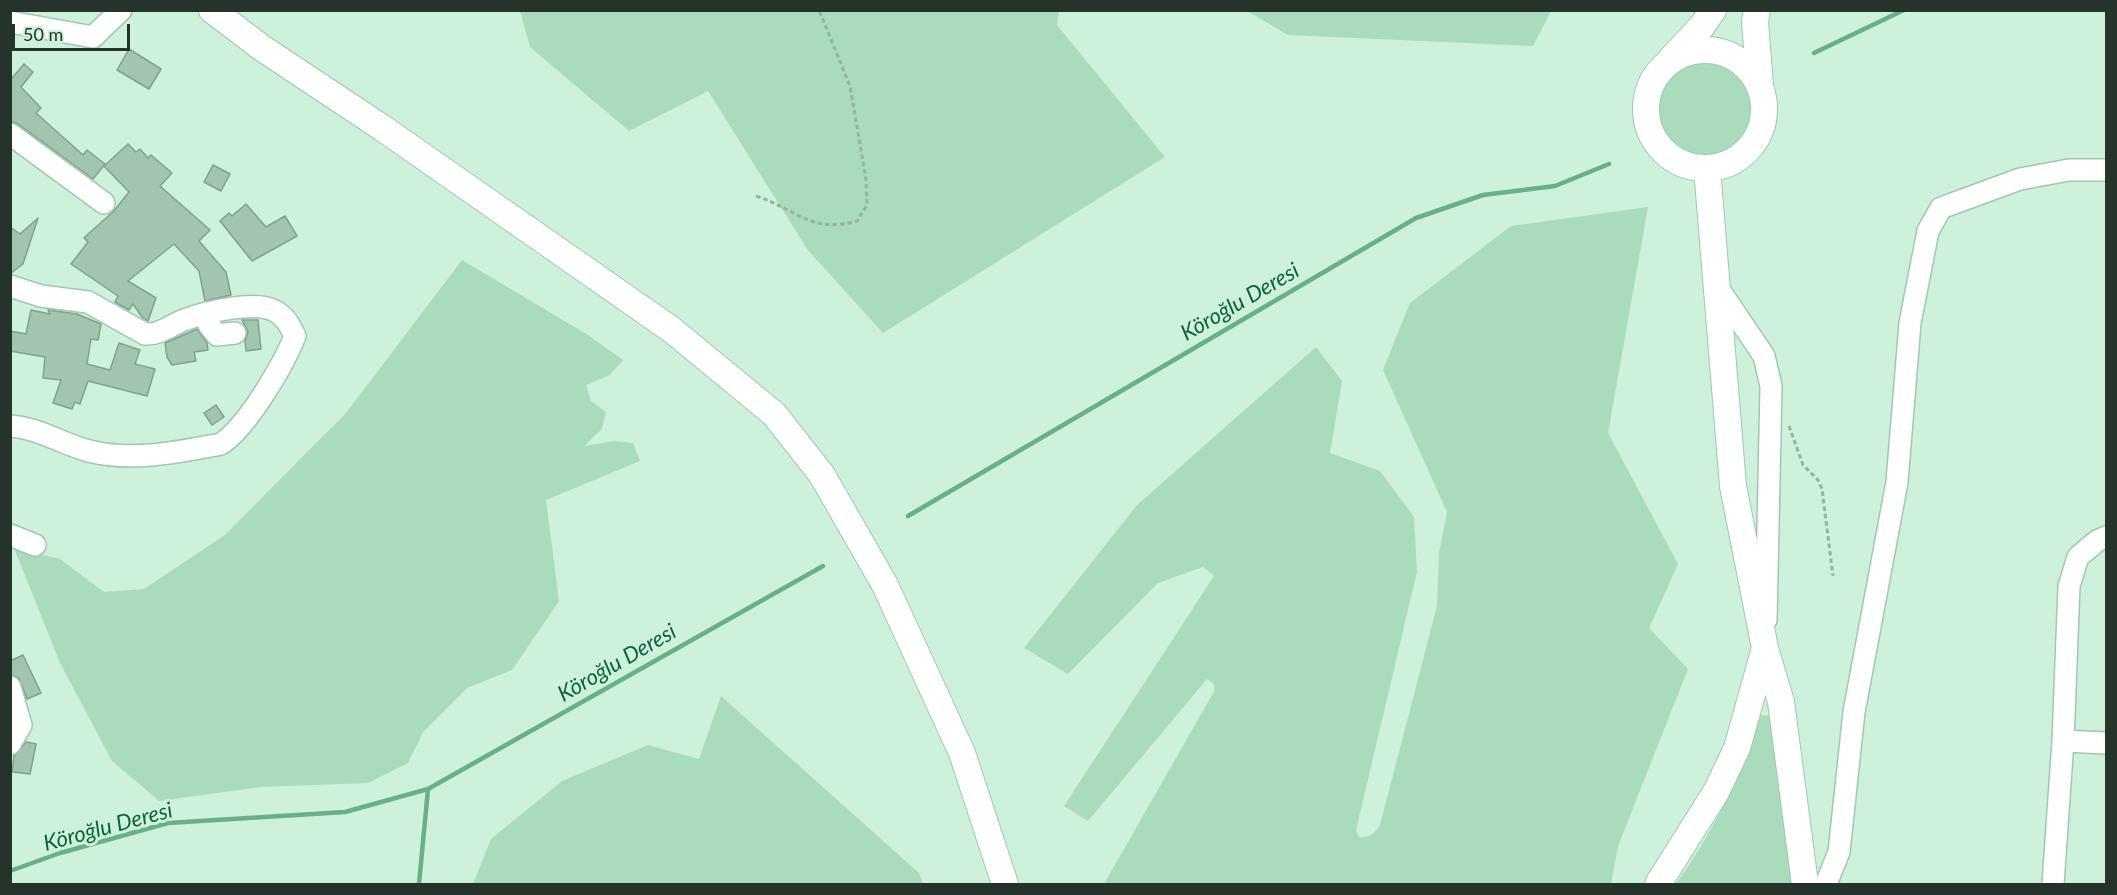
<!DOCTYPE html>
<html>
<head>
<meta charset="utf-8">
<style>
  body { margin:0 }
  #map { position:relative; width:2117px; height:895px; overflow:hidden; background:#cef1db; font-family:Lato,sans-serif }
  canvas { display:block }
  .frame { position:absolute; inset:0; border:12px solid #26332b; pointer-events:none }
  .scale { position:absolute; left:12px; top:24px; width:118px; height:27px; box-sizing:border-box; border:3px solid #26332b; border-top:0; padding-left:8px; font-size:18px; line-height:21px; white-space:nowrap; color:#26332b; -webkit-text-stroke:4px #cef1db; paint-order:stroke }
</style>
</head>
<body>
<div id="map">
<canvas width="2117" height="895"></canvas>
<div class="frame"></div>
<div class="scale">50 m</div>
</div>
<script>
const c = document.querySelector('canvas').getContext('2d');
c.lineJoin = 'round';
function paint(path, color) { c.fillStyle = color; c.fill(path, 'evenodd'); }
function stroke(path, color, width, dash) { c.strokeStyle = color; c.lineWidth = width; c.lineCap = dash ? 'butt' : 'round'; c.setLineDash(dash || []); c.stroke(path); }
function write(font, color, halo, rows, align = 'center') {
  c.font = font + ' Lato,sans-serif'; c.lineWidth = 6; c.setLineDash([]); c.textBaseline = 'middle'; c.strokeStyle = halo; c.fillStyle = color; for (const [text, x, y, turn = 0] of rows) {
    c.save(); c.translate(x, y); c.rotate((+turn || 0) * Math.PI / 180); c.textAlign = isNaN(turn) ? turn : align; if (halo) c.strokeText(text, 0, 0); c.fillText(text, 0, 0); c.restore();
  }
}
const green = new Path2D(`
  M520,11H1059L1057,25L1165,157L883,333L807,249L708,91L629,131L530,47Z
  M1247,11H1551L1533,46L1288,35Z
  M1656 109a48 48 0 1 1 96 0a48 48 0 1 1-96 0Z
  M1648,207L1608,433L1678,564L1649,628L1688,669L1618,846L1611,884H1104L1215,690L1213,683L1207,679L1088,821L1064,806L1214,576L1203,567L1158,583L1068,674L1024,648L1137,505L1316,347L1342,381L1330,453L1380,471L1414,517L1417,572L1356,830L1359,837C1370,838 1374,834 1380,825L1437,606L1439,553L1447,512L1383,370L1410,303L1511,226Z
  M462,260L588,335L623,360L610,375L586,385L591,401L606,412L602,429L584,446L615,441L633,443L640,461L546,500L559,601L512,670L467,688L423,732L408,763L368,783L261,787L159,801L112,761L60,663L14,548L60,559L104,592L144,589L225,535L346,413Z
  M721,696L919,873L923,884H473L491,839L562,781L648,745L699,759Z
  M1761,715L1770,716L1792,884H1676C1713,832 1740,777 1761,715Z`);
const stream = new Path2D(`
  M1814,53L1904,10
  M908,516L1416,218L1483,195L1555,186L1609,164
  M10,871L60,853L168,823L345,812L428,789L823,566
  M419,884L428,789`);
const building = new Path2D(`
  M129,49L161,69L149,89L117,70Z
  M24,64L33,72L21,87L41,108L36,113L83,155L87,150L105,164L93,179L18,124L10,121V76L12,78Z
  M128,144L136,152L140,149L148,158L151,155L172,173L160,186L210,230L199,241L226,272L231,295L205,301L199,271L174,244L128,281L156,298L148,321L142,317L133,304L129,310L115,302L118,296L71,264L88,242L84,238L87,235L114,211L129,192L104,166Z
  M213,165L230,174L221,191L204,182Z
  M246,204L266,227L285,216L297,236L252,261L220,221L229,213L232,216Z
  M38,218L23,264L10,274V227L20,234Z
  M31,310L50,314L48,310L77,314L101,324L98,340L91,339L87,364L110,370L119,343L140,350L135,364L155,369L147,396L88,381L80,404L75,402L72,409L53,403L61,380L43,378L45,357L10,351V331L26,334Z
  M242,320H258L261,349L246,351L245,341L248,332Z
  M197,329L207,343L208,350L194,352L196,361L172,365L167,357L165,343Z
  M216,405L224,417L212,425L204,413Z
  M23,655L41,693L27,699L19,678L10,675V661Z
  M26,742L36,744L30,774L12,772L14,756Z`);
const path = new Path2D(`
  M756,196C796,209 811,234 857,221L867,205L866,179L850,86L819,10
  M1789,426L1803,465L1818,480L1822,489L1833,576`);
const minor = new Path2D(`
  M10,22L93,37L121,10
  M10,134L104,203
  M1716,285L1764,356L1771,386L1766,620
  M10,286L41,296L88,302L145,334C160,335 171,325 184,320C205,312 256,300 275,311C286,317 290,326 295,336C283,366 247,427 221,444C178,452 132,462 89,451C62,444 39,428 10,426
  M206,315L209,325L217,335L235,333
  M10,535L35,545
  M10,687L21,725L10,744
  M2063,741L2106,743
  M1826,884L1839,852L1854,712L1897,482L1910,323L1928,231L1941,208L2020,179L2069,170H2106
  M2053,884L2063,741L2069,586L2078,557L2097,541L2106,537`);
const major = new Path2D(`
  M212,10L262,48L381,127L672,330L774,414L822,475L885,585L962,753L1005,884
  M1757,10L1755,22L1760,85
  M1646 109a59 59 0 1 1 118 0a59 59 0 1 1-118 0Z
  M1672,58L1702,26L1713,10
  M1707,168L1733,486L1765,648L1781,702L1805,884
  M1658,884L1716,792L1737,748L1765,648`);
const waterNames = [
  ["Köroğlu Deresi",1240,302,-30],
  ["Köroğlu Deresi",617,663,-30],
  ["Köroğlu Deresi",108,827,-15]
];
paint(green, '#a8dcbc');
stroke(stream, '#68b087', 4.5);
paint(building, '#a3c4af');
stroke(building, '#81a18d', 1.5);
stroke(minor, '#a4c6b1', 24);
stroke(major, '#a4c6b1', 28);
stroke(path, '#97b2a1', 3, [4.5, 3]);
stroke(minor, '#fff', 21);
stroke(major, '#fff', 26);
write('italic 22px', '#0b633c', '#cef1db', waterNames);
</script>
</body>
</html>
